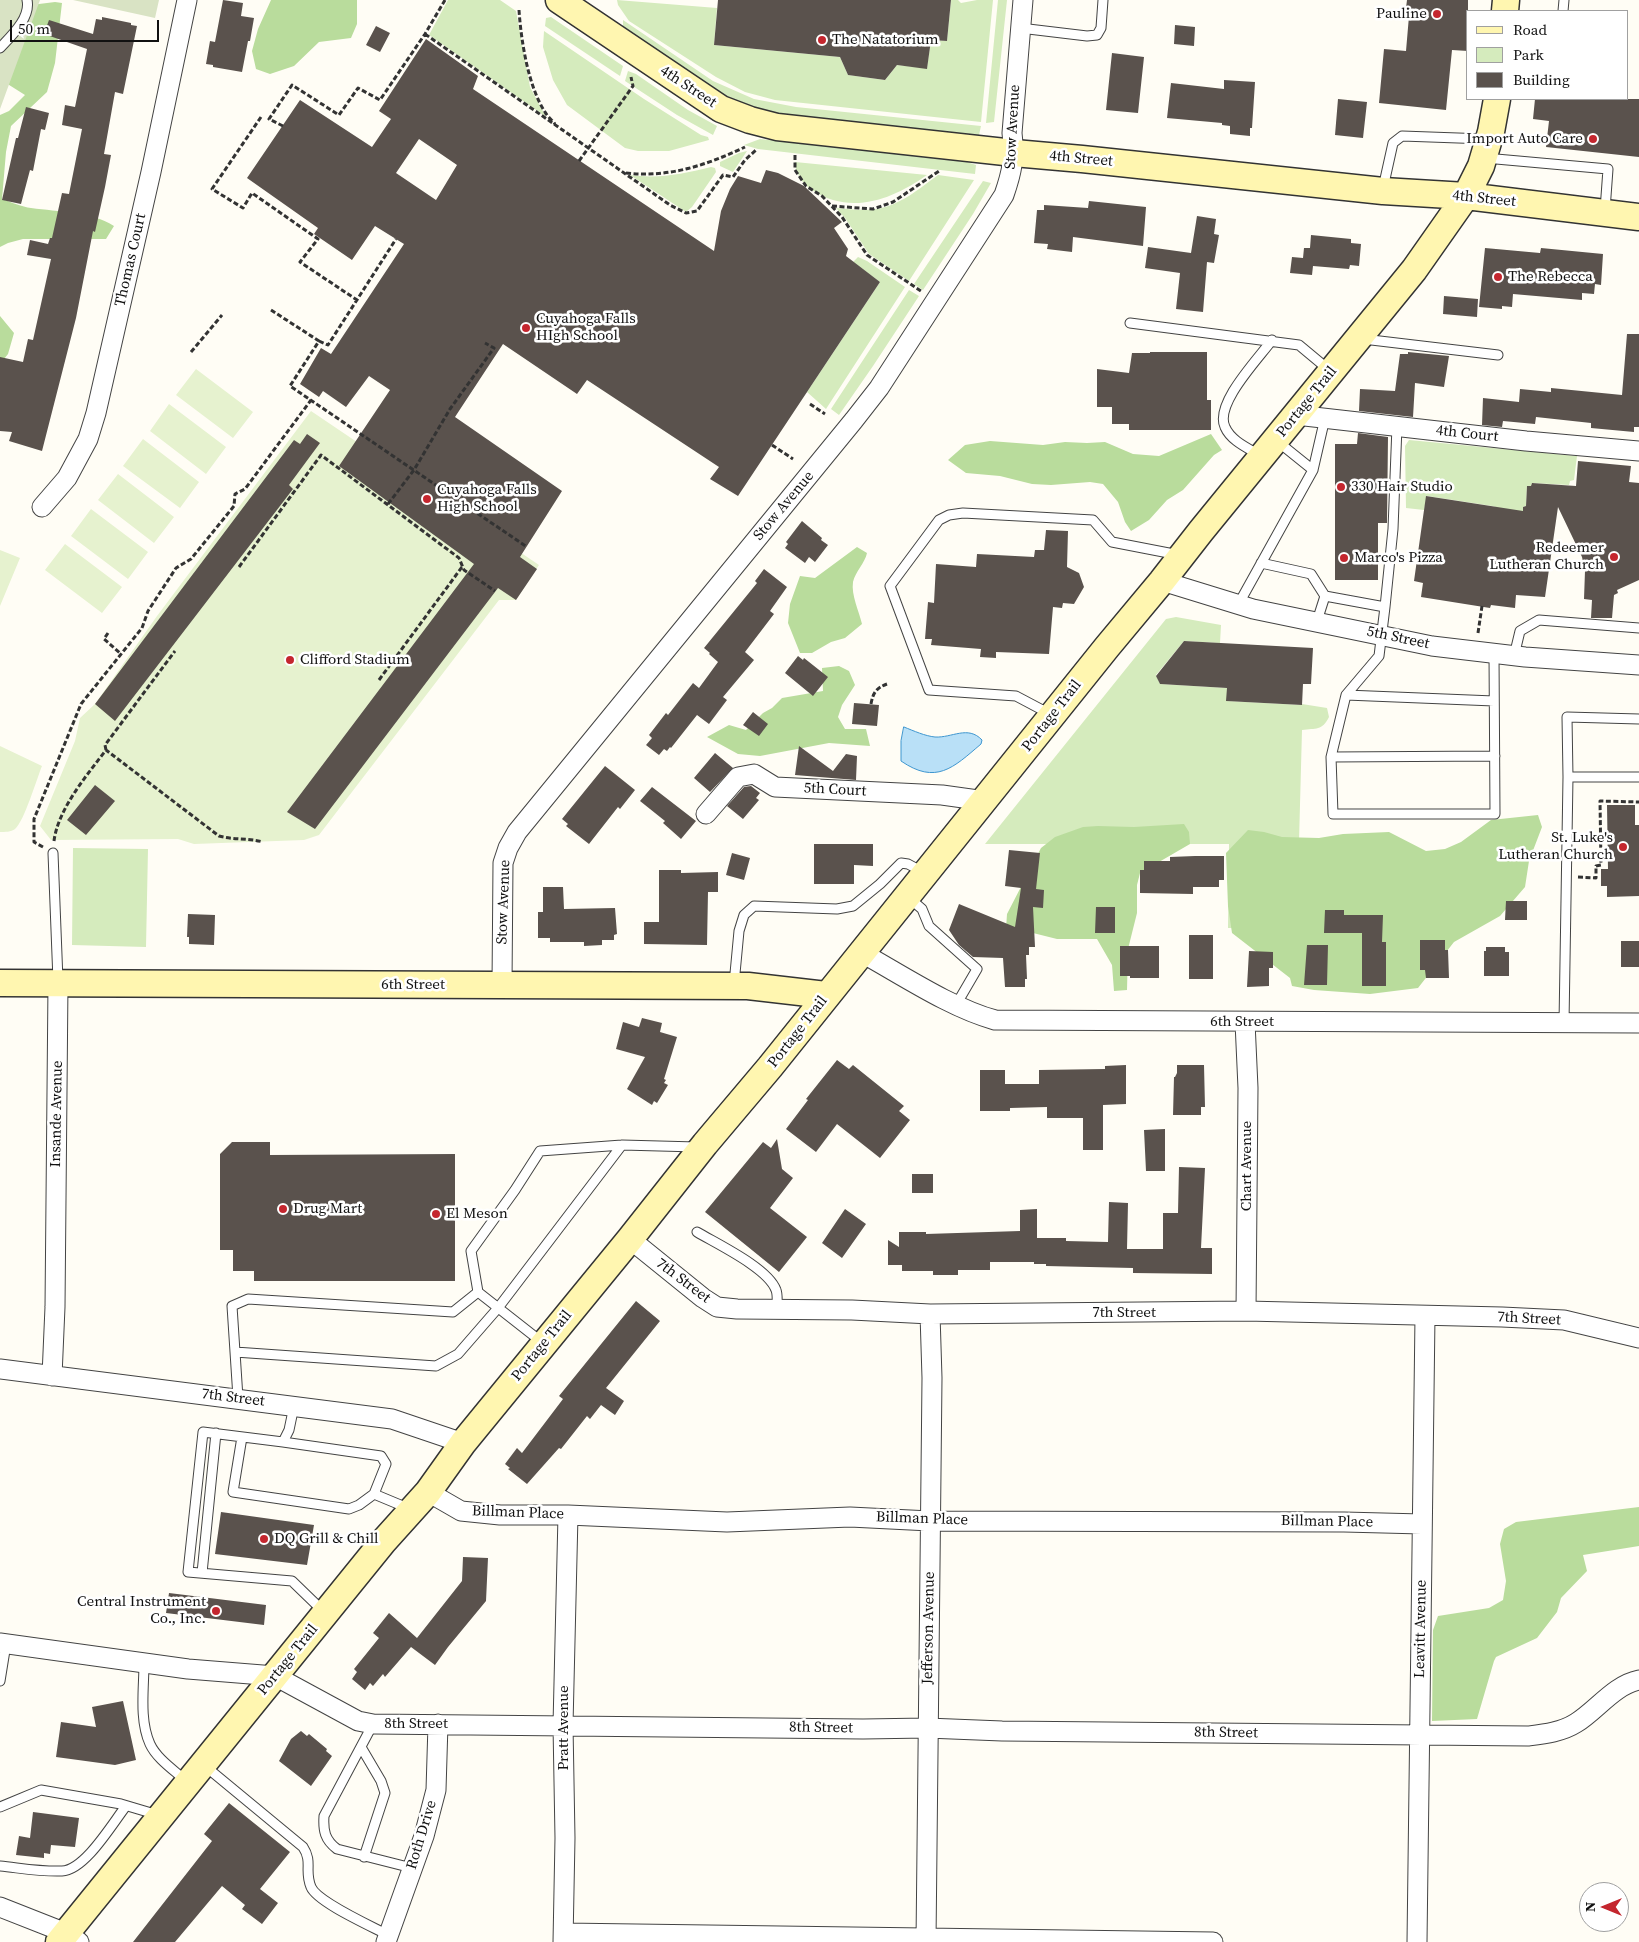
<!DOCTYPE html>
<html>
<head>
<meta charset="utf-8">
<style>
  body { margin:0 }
  #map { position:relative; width:1639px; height:1942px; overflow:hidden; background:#fffdf5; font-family:"Source Serif 4",serif }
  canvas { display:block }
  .legend { position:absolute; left:1466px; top:10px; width:162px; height:90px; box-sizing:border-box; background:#fff; border:1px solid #a0a0a0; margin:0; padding:6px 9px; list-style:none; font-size:15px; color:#111 }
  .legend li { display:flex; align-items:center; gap:10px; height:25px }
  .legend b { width:25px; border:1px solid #a0a0a0 }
  .north { position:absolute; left:1579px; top:1882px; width:50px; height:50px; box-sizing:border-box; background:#fff; border:1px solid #a0a0a0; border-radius:50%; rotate:270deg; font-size:14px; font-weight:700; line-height:20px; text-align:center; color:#111 }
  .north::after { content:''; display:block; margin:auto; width:18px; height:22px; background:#c4262e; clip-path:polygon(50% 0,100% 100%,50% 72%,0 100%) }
  .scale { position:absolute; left:10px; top:20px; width:149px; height:22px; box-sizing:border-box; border:2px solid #111; border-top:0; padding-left:6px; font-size:15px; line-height:18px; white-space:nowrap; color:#111; -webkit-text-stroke:4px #fff; paint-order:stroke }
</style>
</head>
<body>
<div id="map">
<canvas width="1639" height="1942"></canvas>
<ul class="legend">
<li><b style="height:6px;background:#fff6b0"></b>Road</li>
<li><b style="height:14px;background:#d5ebbd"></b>Park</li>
<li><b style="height:14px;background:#5a524d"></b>Building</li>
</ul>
<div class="north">N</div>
<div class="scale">50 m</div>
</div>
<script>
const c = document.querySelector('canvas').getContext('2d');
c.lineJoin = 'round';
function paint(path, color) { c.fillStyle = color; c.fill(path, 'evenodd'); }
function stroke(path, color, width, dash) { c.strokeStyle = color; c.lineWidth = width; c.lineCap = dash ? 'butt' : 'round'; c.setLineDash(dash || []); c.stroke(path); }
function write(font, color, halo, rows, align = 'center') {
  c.font = font + ' "Source Serif 4",serif'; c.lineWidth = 5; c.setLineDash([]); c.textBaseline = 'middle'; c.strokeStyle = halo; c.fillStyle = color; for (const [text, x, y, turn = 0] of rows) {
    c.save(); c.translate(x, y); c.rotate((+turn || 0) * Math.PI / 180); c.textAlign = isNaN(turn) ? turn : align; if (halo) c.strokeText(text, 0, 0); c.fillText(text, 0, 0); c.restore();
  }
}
const green = new Path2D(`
  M448,0H500L516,11L530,87L546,117L429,35Z
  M617,0L717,8L714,45L840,57L848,75L885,80L897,65L927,68L931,40L947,41L951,0H958L961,3L977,0H993L981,122L775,100L745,92L716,77L629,21L618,5Z
  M998,0H1007L994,122L986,123Z
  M551,17L623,66L620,76L545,26L546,18Z
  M623,20L713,81L754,99L796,107L981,126L979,135L852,123L770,113L733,102L623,31Z
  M544,31L644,99L701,135L708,137L709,140L669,151H638L625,148L567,105L553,80L543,47Z
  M628,71L636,74L688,110L717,126L713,135L677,115L625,81Z
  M760,139L967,162L976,165L975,174L758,149L744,145Z
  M747,151L733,172L720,166V162L739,153Z
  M795,162L927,175C893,199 851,216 812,190C803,184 795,173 795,162Z
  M711,167L715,168L716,172L692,207L686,212L630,175C660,179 682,174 711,167Z
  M938,175L974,180L909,281L869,254L845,218L836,208C849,209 863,211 876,209C899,206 919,189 938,175Z
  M983,181L991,183L973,214L923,290L914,284Z
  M858,257L867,261L905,287L826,409L807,392L880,282L853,262Z
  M909,290L919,296L873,366L839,415L831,409Z
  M1409,440L1577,456L1574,480L1570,481L1569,485L1532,483L1531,486H1527L1526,506L1523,507V515L1492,506L1427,496L1424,510L1406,508L1405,446Z
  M1176,617L1221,625L1220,643L1184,641L1156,675L1160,684L1227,688V701L1302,705V704L1327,708L1329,717C1322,731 1316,728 1302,730L1299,842L1288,928H1228L1229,844H985L1166,619Z
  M73,848L148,849L146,947L72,945Z`);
const forest = new Path2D(`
  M271,0H357V24L351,38L319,42L294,66L270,74L256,69L252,51L258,29Z
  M55,2L62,3L55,63L47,92L11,126L6,152L2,199C11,202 22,207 31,208C59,212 90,211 114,226L106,239H23L8,243L0,247V115L9,111L25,95L6,83L31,5Z
  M0,316L14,333L8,354L0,364Z
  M1211,434L1222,450L1214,455L1183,490L1167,500L1149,520L1131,531L1125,522L1118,502L1103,484L1090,482L1051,485L1032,484L1000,476L966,473L948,460L965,445L990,441L1043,445L1065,442L1087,443L1105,442L1133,454L1159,456Z
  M857,547L867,553C865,563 855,572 853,582C851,595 859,611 862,624L845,638L831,642L812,653H800L788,623L790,604L800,576L815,578Z
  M839,666L849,671L855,685L842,705L838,717L845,729H866L870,746L829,743L760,756L738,754L707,737L729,725L746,730L763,713L772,708L782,698L823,691L822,668Z
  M1538,815L1542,827L1529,861L1525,887L1500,916L1454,942L1418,988L1370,994L1314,990L1292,986L1290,978L1232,933L1228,906L1226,853L1248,830L1264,832L1282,837L1319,838L1343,834L1389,832L1426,851L1445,849L1461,842L1491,820Z
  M1184,824L1189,832L1190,844L1140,873L1137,885V913L1128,949L1127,990L1114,991L1112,965L1097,939H1057L1017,929H1006L1007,914L1041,848L1055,837L1083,827L1098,826L1134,827Z
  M1639,1507V1546L1583,1555L1587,1571L1561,1598L1557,1612L1537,1638L1496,1657L1494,1661L1477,1719L1432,1721L1433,1630L1438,1616L1489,1608L1503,1600L1506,1581L1500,1544L1504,1529L1516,1522Z`);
const cemetery = new Path2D(`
  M0,0H40L0,109Z
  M73,0H159L155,18Z`);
const pitch = new Path2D(`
  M196,369L253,412L233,438L176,395Z
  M169,404L226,447L206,474L150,431Z
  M311,411L539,565L516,600H499L319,835L304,840L194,844L178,839L51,840L40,826L75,741L80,718L95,704L157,616Z
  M143,439L199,482L180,508L123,466Z
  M118,474L174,517L154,543L98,500Z
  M91,509L148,552L128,579L71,536Z
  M65,544L122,587L102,613L45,570Z
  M0,550L20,558L0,606Z
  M0,746L42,766C37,778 24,822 15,829C11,832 5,832 0,832Z`);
const water = new Path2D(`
  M904,727C914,731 925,736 935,737C952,738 968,725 982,740L981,744C953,768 936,785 901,761V741Z`);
const building = new Path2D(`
  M223,0L243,3L241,16L254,18L250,41H248L242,72L213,67V65L206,64L210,41L215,42Z
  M718,0H951L947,41L931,40L927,69L897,65L885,80L848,75L840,57L714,45Z
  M1407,0H1468V51L1452,50L1446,110L1379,103L1384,49L1406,51L1409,16H1405Z
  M102,17L131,23V25L137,26L123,94L115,92L104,154L111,155L105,187L95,232L93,231L76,318L42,451L9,441L12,432L0,431V357L23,362L28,339L33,340L51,259L27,255L30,240L48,244L50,238H52L62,193L69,194L82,129L62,125L65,105L75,107L87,49L44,34L49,20L93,34L96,19L102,20Z
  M1175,25L1195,27L1194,46L1174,44Z
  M376,26L390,33L380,52L366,45Z
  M426,39L478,76L473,89L714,251L721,211L730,189L738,176L761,183L766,170L778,173L804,186L842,222L834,228L848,249L846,256L880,282L738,496L710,479L719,467L587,380L577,394L503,344L455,417L562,491L520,557L537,569L516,600L498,588L315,829L287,812L474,564L339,466L390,390L369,376L346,407L323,391L319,397L300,384L321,348L331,354L404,244L375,226L352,260L314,234L318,228L247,178L300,100L372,147L391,119L379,111ZM419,139L457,165L436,200L396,173Z
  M1112,53L1144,57L1138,113L1106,110Z
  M1224,80L1255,82L1252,128H1250V136L1230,134V126L1222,125V123L1167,118L1171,83L1224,89Z
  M1338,99L1367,102L1363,138L1335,135Z
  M1535,99H1639V157L1546,147L1549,121L1533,119Z
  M26,107L49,113L45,130L41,129L33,171L30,170L21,204L2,200L16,138H18Z
  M1089,201L1146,207L1143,246L1073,237L1072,252L1047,249L1048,244L1034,243L1037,210H1044V205L1088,208Z
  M1197,216L1216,219L1214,234L1219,235L1214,263L1207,262L1203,312L1176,309L1180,273L1145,268L1148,247L1191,253Z
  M1311,235L1351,239V243L1361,244L1359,266L1350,265L1349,269L1313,266L1312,275L1290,273L1292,257L1303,258L1304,248H1310Z
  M1485,248L1540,253L1541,248L1603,254L1601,285L1595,284L1594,294L1582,293V300L1513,294L1512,307L1502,306V309L1479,307Z
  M1444,296L1478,299L1477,317L1443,314Z
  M1627,334H1639V427H1634V432L1591,428V423L1536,417L1535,424L1503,421L1502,427L1482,425L1483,398L1519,402L1520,389L1551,392V388L1622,395Z
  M1150,352H1207V400H1211V430H1129V424H1112V407H1097V369L1129,373L1132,353H1150Z
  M1408,352L1449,356L1444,387L1415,383L1413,417L1359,411L1360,389L1395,391L1400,354H1408Z
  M1358,433L1388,437L1387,523H1378V580H1335V444H1357Z
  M307,434L320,443L289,485L293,489L115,721L95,704L294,440L300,444Z
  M1578,461L1631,466L1629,482L1639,483V580L1617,590L1618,593L1614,595L1612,618H1591L1592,600L1584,599L1585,571L1582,557L1558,507L1545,597L1516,595L1515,608L1491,605L1490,608L1421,597L1423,583L1414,581L1426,496L1523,511V507L1526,506L1527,486H1531L1532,483L1576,486Z
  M802,521L815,532L822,538L821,540L828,545L815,562L809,557L805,563L785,548L788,544L786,542Z
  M1046,530L1068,531L1067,567L1079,573L1084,587L1074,604L1063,603L1062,608L1053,607L1049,654L996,652V658L980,657L981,649L931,645L932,639H925L928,602L934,603L936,564L976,567L977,554L1034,557L1035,550H1044Z
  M764,569L787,587L770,611L774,614L745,652L754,660L723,697L727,700L709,724L697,715L671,748L670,747L667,751L664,749L659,755L646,745L652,738L649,735L666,713L668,715L693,683L699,688L718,662L709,654L710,653L704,648L757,583L755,581Z
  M1184,641L1313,648L1311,684H1303L1302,705L1226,701L1227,688L1160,684L1156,676Z
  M798,656L803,660L804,658L828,677L813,696L785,673Z
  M854,703L879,705L877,726L852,724Z
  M753,712L768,724L759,736L743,725Z
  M799,746L833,771L846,754L857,756L856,780L795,775Z
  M715,753L733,768L710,792L694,778Z
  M605,766L635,790L620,809L618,807L589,844L566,826L568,824L562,819Z
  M95,785L115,801L86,835L67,820Z
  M751,786L760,793L756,798L759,800L743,819L727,806L744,787Z
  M652,787L696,821L681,839L663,823L665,821L640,801Z
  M1607,805H1635V825H1639V896L1607,897V886H1601V869H1608Z
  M814,844H873V866L854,865V884H814Z
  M1009,850L1040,853L1036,889L1044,890L1043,908L1033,907L1035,947H1029V955H1026L1027,979H1025V987H1005L1003,958L973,957L959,945L949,930L959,904L1015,927L1021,888L1005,886Z
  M732,853L750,858L744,880L726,875Z
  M1195,856H1224V880H1219V887H1193V894L1140,893V870H1144V861H1170V857Z
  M659,870H681V873L718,872V892H708L707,945L644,944V922H659Z
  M543,887H563L564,909L615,908L617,934L614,935V940H602V945L584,946V942H550V938H538V912H543Z
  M1506,901H1527V920H1505Z
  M1096,907H1115V933H1095Z
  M1325,910H1344V915H1383L1382,942H1386V986H1362V933H1324Z
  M188,914L215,915L214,945L189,944V937H187Z
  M1189,935H1213V979H1189Z
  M1420,940H1445V950H1448L1449,978H1426L1425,970H1420Z
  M1621,941H1639V967H1621Z
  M1307,945H1328L1327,985H1304Z
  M1120,946H1159V978H1130V976H1120Z
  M1486,947H1505V952H1509V976H1484V951H1486Z
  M1249,951L1273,952V968H1269V986L1247,987Z
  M642,1018L662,1023L660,1032L677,1037L664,1079L666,1080L664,1083L668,1085L657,1103L654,1101L652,1105L627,1089L645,1057L616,1049L623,1022L639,1027Z
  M837,1060L849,1069L853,1065L904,1106L899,1111L910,1120L880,1158L837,1124L816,1152L786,1129L808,1100L806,1099Z
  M1126,1065V1104L1103,1105V1150H1083V1118H1047V1107L1010,1108V1111H980V1070H1005V1084H1039V1070L1105,1069V1066Z
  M1177,1065H1204L1205,1107H1201V1115H1173L1174,1077H1175L1177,1073Z
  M1165,1129V1171H1146L1144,1130Z
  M777,1139L782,1169L793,1178L770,1208L807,1237L779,1272L705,1212L763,1142L771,1148Z
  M232,1142H270V1155L455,1154V1281H254V1271H233V1250H220V1154Z
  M1179,1167L1205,1168L1201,1248H1212V1274L1133,1273V1268L1046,1266V1264H1034V1262H990V1270H958V1275H933V1271H902V1265H888V1240L899,1247V1232H926V1234L1020,1231V1210L1037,1209V1238H1066V1241L1108,1242L1109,1202L1128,1203L1127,1249H1163V1213H1178Z
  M912,1174H933V1193H912Z
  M845,1209L866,1224L842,1258L822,1243Z
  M636,1301L660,1321L606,1388L624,1401L615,1415L601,1405L590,1419L587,1416L561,1449L559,1448L527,1484L508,1469L510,1468L505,1464L517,1448L522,1453L563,1399L559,1396Z
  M221,1512L314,1525L307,1565L215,1554Z
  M463,1557L488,1558L486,1601L448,1647L435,1665L411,1647L385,1677L383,1674L373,1686L370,1683L365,1690L352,1679L357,1672L354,1669L379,1638L373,1633L389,1613L417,1638L462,1581Z
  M169,1593L266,1605L264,1625L166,1613Z
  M123,1701L136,1760L115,1765L56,1757L61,1722L96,1727L92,1707Z
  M301,1731L307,1736L309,1734L327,1749L326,1751L332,1756L311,1786L279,1761L291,1739Z
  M229,1803L290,1852L260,1889L278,1903L262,1924L242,1909L245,1905L222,1886L175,1942H133L212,1841L204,1834Z
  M33,1812L79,1818L75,1847L51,1845L50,1854L44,1853V1858L16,1855L19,1836L30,1838Z`);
const path = new Path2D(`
  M519,10C521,40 528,86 545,112C547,116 552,120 555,124
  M425,34L670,205L686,213L697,211L723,175L733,177L745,160L756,150
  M261,117L212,189L243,208L252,193L318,239L300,262L357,300
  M283,126L269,119L292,85L339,115L358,88L380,100L425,34L445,0
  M795,155V170L806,186L822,196L842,217L867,255L921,291
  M579,161L633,86L631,77
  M626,173C669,178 707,165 745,147
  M832,206L873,209L893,202L939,171
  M271,310L319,341L290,386L527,547
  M319,341L328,345L396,239
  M191,352L222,315
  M810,404L825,414
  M772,445L793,459
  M388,504L414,470L450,409L494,348L485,343
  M239,567L321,455L459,558L464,570L495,591
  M108,633L104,639L121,654
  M1478,633L1482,606
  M379,680L462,567
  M871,704C873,693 876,688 887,684
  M106,750L105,745L175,651
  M54,841C58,809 87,775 106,750L219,836C234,840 248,838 263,842
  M43,847L34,842V819L81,704L142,628L148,611L176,568L191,559L234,506L235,494L245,489L311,400
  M1578,877L1596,878V866L1601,865L1600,801L1639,802`);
const lane = new Path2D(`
  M1563,11L1564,0
  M1020,28L1087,36L1097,35L1101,28L1103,0
  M0,48C11,36 31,18 27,0
  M1485,158L1608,169L1605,210
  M1383,188L1393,143L1402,136L1486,139
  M1130,323L1299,345L1329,370
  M1363,339L1498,355
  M1261,456C1248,448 1231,441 1225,427C1214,404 1259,358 1272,340
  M1313,470L1325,418
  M1261,563L1311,574L1325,596L1385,607L1379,656L1346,695L1331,757L1333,814H1495L1494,654
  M1238,605L1313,470L1277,441
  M1385,607L1393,529L1397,426
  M1317,621L1325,596
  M1514,656L1520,631L1539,620L1639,628
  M1346,695L1494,701
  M1050,714L1016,696L929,690L890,586L939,520L949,515L963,513L1093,520L1112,542L1179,555
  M1331,757L1495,756
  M1568,777L1567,717L1639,719
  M53,853L58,981
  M908,897L922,909L929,926L977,969L956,1005
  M734,984L739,931L744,915L754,906L837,909L853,906L880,884L901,863L908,864L923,872
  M1564,1023L1568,777H1639
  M697,1232C717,1244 768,1268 776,1290C778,1295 777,1303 777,1309
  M478,1292L471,1251L515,1190L540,1151L622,1145L697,1147
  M235,1352L436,1366L458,1354L498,1308L622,1145
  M238,1398L232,1306L248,1299L453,1312L478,1292L543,1343
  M294,1406L289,1430L283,1442L203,1432L188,1572L292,1581L324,1612
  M242,1437L233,1492L349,1509L359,1505L374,1494
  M283,1442L381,1456L386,1464L374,1494L410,1509
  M202,1573L216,1433
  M144,1663C144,1688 139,1720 150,1744C157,1759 174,1770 186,1781
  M0,1681L6,1644
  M373,1724L324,1816C323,1831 325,1840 337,1849L412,1868
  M361,1747L381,1781L385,1793L364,1857
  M205,1766L303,1847C313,1862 304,1871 311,1887C317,1902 371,1926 388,1935
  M0,1807L41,1790L121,1804L158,1815
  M0,1866C20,1868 42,1872 62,1871C85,1870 112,1824 126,1806`);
const street = new Path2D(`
  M1296,415L1526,441L1639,451
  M42,507L67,478L88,439L96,413L151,172L187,0
  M1162,581L1253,609L1432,646L1525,657L1639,665
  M706,814L738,777L754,774L775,787L942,795L985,801
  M862,953C902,975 951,1008 995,1020L1639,1023
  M502,985L503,863L508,848L517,832L854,420L879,388L1004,195C1012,172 1015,157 1012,133L1023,0
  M1245,1022L1248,1088L1246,1311
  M630,1239L703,1298L717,1307L737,1309L852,1310L930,1314L1246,1311L1502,1317L1564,1320L1639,1338
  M0,1369L392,1419L463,1443
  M52,1376L55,1307L58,983
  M428,1492L461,1511L500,1515H568L727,1522L850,1517L930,1521L1344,1522L1422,1524
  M0,1643L188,1669L275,1676L358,1721L373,1724L863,1729L927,1728L1002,1731L1528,1736C1544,1734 1562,1732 1576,1723C1597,1710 1614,1685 1639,1680
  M0,1907L66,1933L79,1942
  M564,1933L1213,1942
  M386,1942L424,1836L436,1790L438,1724
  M563,1942L565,1838L563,1725L568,1515
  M926,1942L932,1378L930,1314
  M1417,1942L1425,1316`);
const secondary = new Path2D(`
  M559,0L721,109L750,120L777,127L1014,153L1082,159L1383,191L1466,196L1639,217
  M1505,11L1506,0
  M0,983L748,986L826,995
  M59,1942L383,1542L428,1492L463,1443L630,1239L705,1144L770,1067L1107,647L1162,581L1201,531L1414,270L1466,196L1481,166L1491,132L1497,99`);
const markers = [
  [1437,14,5,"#c4262e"],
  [822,40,5,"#c4262e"],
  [1593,139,5,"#c4262e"],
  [1498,277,5,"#c4262e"],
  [526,328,5,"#c4262e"],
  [1341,487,5,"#c4262e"],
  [427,499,5,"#c4262e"],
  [1614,557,5,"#c4262e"],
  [1344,558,5,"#c4262e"],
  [290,660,5,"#c4262e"],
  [1623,847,5,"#c4262e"],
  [283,1209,5,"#c4262e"],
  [436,1214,5,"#c4262e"],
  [264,1539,5,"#c4262e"],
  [216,1611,5,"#c4262e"]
];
const poiNames = [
  ["Pauline",1427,14,"right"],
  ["The Natatorium",832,40],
  ["Import Auto Care",1583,139,"right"],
  ["The Rebecca",1508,277],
  ["Cuyahoga Falls",536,319],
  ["HIgh School",536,336],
  ["330 Hair Studio",1351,487],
  ["Cuyahoga Falls",437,490],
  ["High School",437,507],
  ["Redeemer",1604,548,"right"],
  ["Lutheran Church",1604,565,"right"],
  ["Marco's Pizza",1354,558],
  ["Clifford Stadium",300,660],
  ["St. Luke's",1613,838,"right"],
  ["Lutheran Church",1613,855,"right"],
  ["Drug Mart",293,1209],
  ["El Meson",446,1214],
  ["DQ Grill & Chill",274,1539],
  ["Central Instrument",206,1602,"right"],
  ["Co., Inc.",206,1619,"right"]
];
const streetNames = [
  ["4th Street",688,87,33],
  ["Stow Avenue",1013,127,-87],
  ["4th Street",1081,159,5],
  ["4th Street",1484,199,6],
  ["Thomas Court",131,260,-77],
  ["Portage Trail",1307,402,-51],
  ["4th Court",1467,434,6],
  ["Stow Avenue",784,506,-50],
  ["5th Street",1398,638,12],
  ["Portage Trail",1052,716,-52],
  ["5th Court",835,790,3],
  ["Stow Avenue",504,902,-88],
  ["6th Street",413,985],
  ["6th Street",1242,1022],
  ["Portage Trail",798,1032,-52],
  ["Insande Avenue",57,1114,-89],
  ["Chart Avenue",1247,1166,-90],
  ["7th Street",683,1281,37],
  ["7th Street",1124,1313],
  ["7th Street",1529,1319,3],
  ["Portage Trail",542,1346,-51],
  ["7th Street",233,1398,7],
  ["Billman Place",518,1513,2],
  ["Billman Place",922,1519,2],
  ["Billman Place",1327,1522,1],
  ["Jefferson Avenue",929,1628,-89],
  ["Leavitt Avenue",1421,1629,-89],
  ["Portage Trail",288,1660,-51],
  ["8th Street",416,1724],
  ["Pratt Avenue",564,1728,-90],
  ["8th Street",821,1728,1],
  ["8th Street",1226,1733,1],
  ["Roth Drive",422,1835,-73]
];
paint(green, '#d5ebbd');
paint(forest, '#b9dc9c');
paint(cemetery, '#d9e3c4');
paint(pitch, '#e6f2cf');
paint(water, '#b9e0f7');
stroke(water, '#3f96cf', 1);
paint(building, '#5a524d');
stroke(lane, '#444', 11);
stroke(street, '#444', 21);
stroke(secondary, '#333', 29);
stroke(path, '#333', 3, [5, 2.5]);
stroke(lane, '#fff', 9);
stroke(street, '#fff', 19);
stroke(secondary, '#fff6b0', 26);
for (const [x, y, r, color] of markers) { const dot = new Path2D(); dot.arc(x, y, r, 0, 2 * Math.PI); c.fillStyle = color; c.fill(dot); stroke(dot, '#fff', 2); }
write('15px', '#111', '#fff', poiNames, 'left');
write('15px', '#111', '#fff', streetNames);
</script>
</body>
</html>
